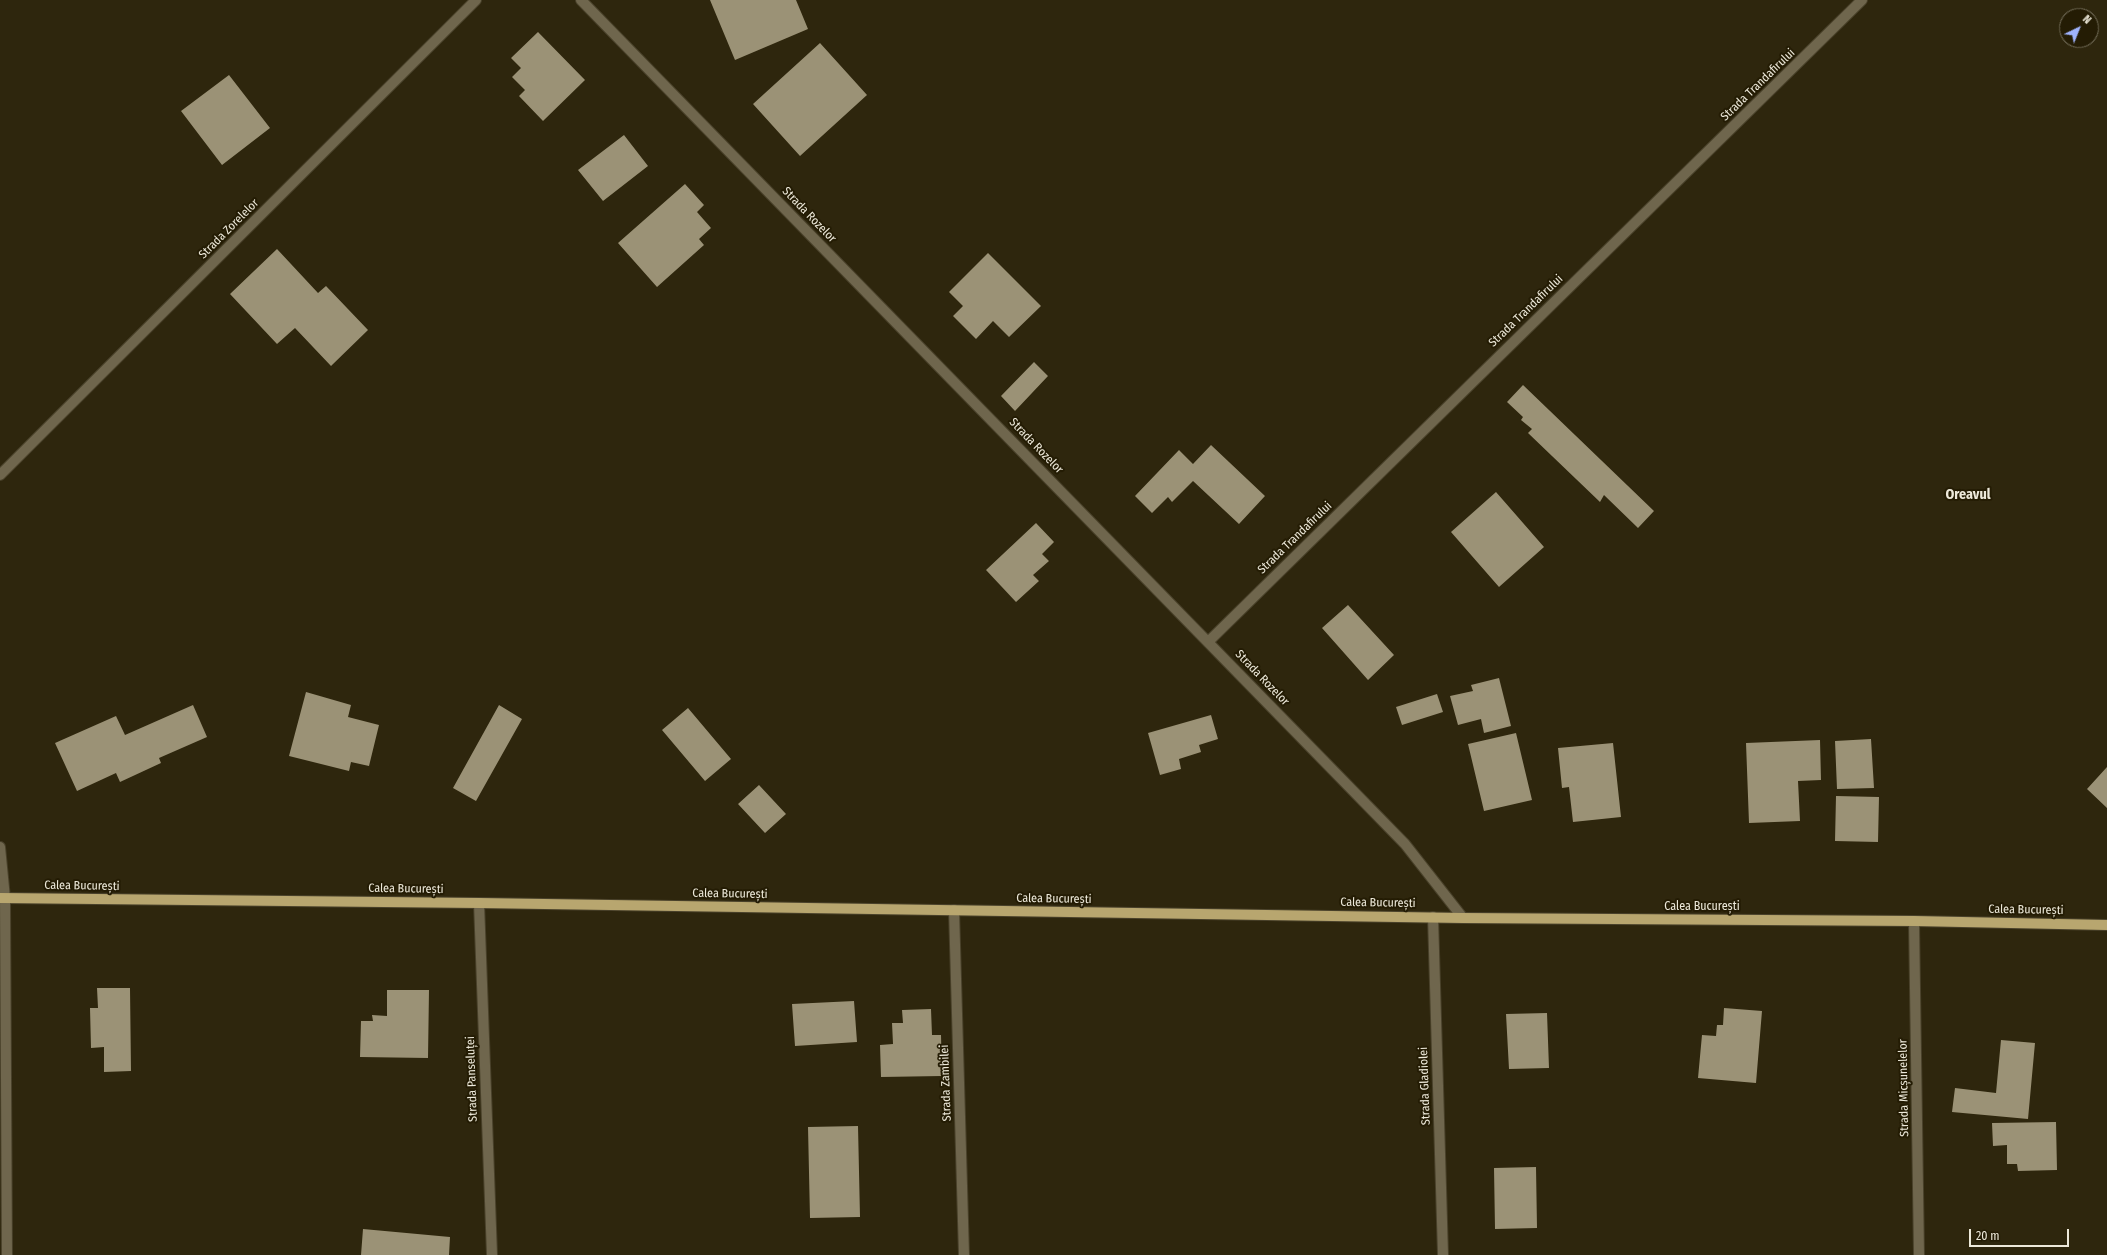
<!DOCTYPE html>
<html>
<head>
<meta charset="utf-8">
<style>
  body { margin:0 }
  #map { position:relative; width:2107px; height:1255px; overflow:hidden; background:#2e260d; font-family:"Fira Sans Condensed",sans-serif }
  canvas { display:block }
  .north { position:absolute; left:2059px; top:8px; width:40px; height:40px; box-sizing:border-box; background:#241c04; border:1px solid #746e5a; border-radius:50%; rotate:43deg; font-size:11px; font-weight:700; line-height:16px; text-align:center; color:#ede9da }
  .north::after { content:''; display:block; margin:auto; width:14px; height:18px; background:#9fb3fd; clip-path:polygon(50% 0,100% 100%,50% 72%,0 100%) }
  .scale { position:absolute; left:1969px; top:1229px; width:100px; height:18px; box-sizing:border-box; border:2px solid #ede9da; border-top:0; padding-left:5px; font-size:12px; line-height:14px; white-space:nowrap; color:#ede9da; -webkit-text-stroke:3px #241c04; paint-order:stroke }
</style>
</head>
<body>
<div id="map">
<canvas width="2107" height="1255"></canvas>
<div class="north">N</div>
<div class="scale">20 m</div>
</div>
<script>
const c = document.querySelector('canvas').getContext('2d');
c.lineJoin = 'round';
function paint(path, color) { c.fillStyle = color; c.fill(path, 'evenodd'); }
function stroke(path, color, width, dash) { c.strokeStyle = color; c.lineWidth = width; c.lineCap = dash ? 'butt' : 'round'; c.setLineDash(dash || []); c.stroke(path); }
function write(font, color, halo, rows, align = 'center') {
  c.font = font + ' "Fira Sans Condensed",sans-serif'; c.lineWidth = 4; c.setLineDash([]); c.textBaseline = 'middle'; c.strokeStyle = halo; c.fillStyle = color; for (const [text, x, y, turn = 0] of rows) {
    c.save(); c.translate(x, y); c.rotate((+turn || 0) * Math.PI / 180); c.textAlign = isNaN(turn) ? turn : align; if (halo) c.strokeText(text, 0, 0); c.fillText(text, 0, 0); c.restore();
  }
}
const building = new Path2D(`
  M710,0H796L808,29L735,60Z
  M538,32L585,80L543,121L519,96L525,90L512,77L521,68L511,58Z
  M820,43L867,95L800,156L753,104Z
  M229,75L270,128L222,165L181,111Z
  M624,135L648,166L603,201L578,170Z
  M685,184L704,205L697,212L711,228L699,239L704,245L657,287L618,243Z
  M277,249L318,293L326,286L368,330L331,366L295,328L277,344L230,294Z
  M988,253L1041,306L1009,337L993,321L976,339L953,316L963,306L949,292Z
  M1034,362L1048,376L1015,411L1001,396Z
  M1523,385L1654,511L1638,528L1604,495L1600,502L1528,433L1532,429L1521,420L1523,417L1507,402Z
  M1211,445L1265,496L1239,524L1193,481L1172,502L1168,497L1152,513L1135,496L1179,450L1193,464Z
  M1496,492L1544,547L1499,587L1451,532Z
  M1036,523L1054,542L1042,554L1049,561L1033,575L1039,581L1016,602L986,570Z
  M1348,605L1394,655L1368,680L1322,628Z
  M1499,678L1511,726L1484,733L1481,719L1458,725L1450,696L1473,691L1471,685Z
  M306,692L351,705L348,717L379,725L369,766L351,762L349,771L289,756Z
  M1437,694L1443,712L1402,725L1396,707Z
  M193,705L207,737L159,758L161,763L120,782L116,773L77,791L55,743L116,716L125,735Z
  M499,705L522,719L476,801L453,788Z
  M688,708L731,759L705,781L662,730Z
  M1211,715L1218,739L1199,745L1201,752L1179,759L1181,769L1160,775L1148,733Z
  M1516,733L1532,800L1484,811L1468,744Z
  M1871,739L1874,788L1837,789L1835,741Z
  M1820,740L1821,780L1798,781L1800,821L1749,823L1746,743Z
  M1613,743L1621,817L1573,822L1569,787L1562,788L1558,748Z
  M2107,767V808L2087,789Z
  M759,785L786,814L765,833L738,804Z
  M1836,796L1879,797L1878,842L1835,841Z
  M97,988H130L131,1071L104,1072V1047L91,1048L90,1008H98Z
  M387,990H429L428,1058L360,1057L361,1021H373L372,1015L387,1016Z
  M854,1001L857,1042L795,1046L792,1004Z
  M1724,1008L1762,1011L1756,1083L1698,1078L1702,1035L1716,1036L1717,1025H1723Z
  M931,1009L932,1035H941L942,1076L881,1077L880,1045L893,1044L892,1023H903L902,1010Z
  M1547,1013L1549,1068L1509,1069L1506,1014Z
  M2001,1040L2035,1043L2028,1119L1952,1112L1955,1088L1996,1093Z
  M2056,1122L2057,1170L2018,1171L2017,1164H2007V1145L1993,1146L1992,1123Z
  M858,1126L860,1217L810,1218L808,1127Z
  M1536,1167L1537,1228L1495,1229L1494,1168Z
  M363,1229L450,1237L449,1255H361Z`);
const street = new Path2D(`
  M581,0L1405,844L1463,918
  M0,475L476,0
  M1209,641L1862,0
  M0,847L5,898L7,1255
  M479,903L492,1255
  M954,910L964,1255
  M1433,917L1443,1255
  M1914,921L1919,1255`);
const primary = new Path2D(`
  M0,898L479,903L1463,918L1914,921L2107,925`);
const streetNames = [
  ["Strada Trandafirului",1758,85,-44],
  ["Strada Rozelor",809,215,46],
  ["Strada Zorelelor",229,229,-45],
  ["Strada Trandafirului",1526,311,-44],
  ["Strada Rozelor",1036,446,46],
  ["Strada Trandafirului",1295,538,-44],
  ["Strada Rozelor",1262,678,46],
  ["Calea București",82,886,1],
  ["Calea București",406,889,1],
  ["Calea București",730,894,1],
  ["Calea București",1054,899,1],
  ["Calea București",1378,903,1],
  ["Calea București",1702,907],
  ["Calea București",2026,910,1],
  ["Strada Panseluței",472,1079,-92],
  ["Strada Zambilei",946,1083,-92],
  ["Strada Gladiolei",1425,1086,-92],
  ["Strada Micșunelelor",1904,1088,-91]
];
const quarterNames = [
  ["Oreavul",1968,495]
];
paint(building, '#9b9276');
stroke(street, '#49412a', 12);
stroke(primary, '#49412a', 12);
stroke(street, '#6f664d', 10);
stroke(primary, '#b8a66f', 10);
write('12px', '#ede9da', '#241c04', streetNames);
write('bold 14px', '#ede9da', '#241c04', quarterNames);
</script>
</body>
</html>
